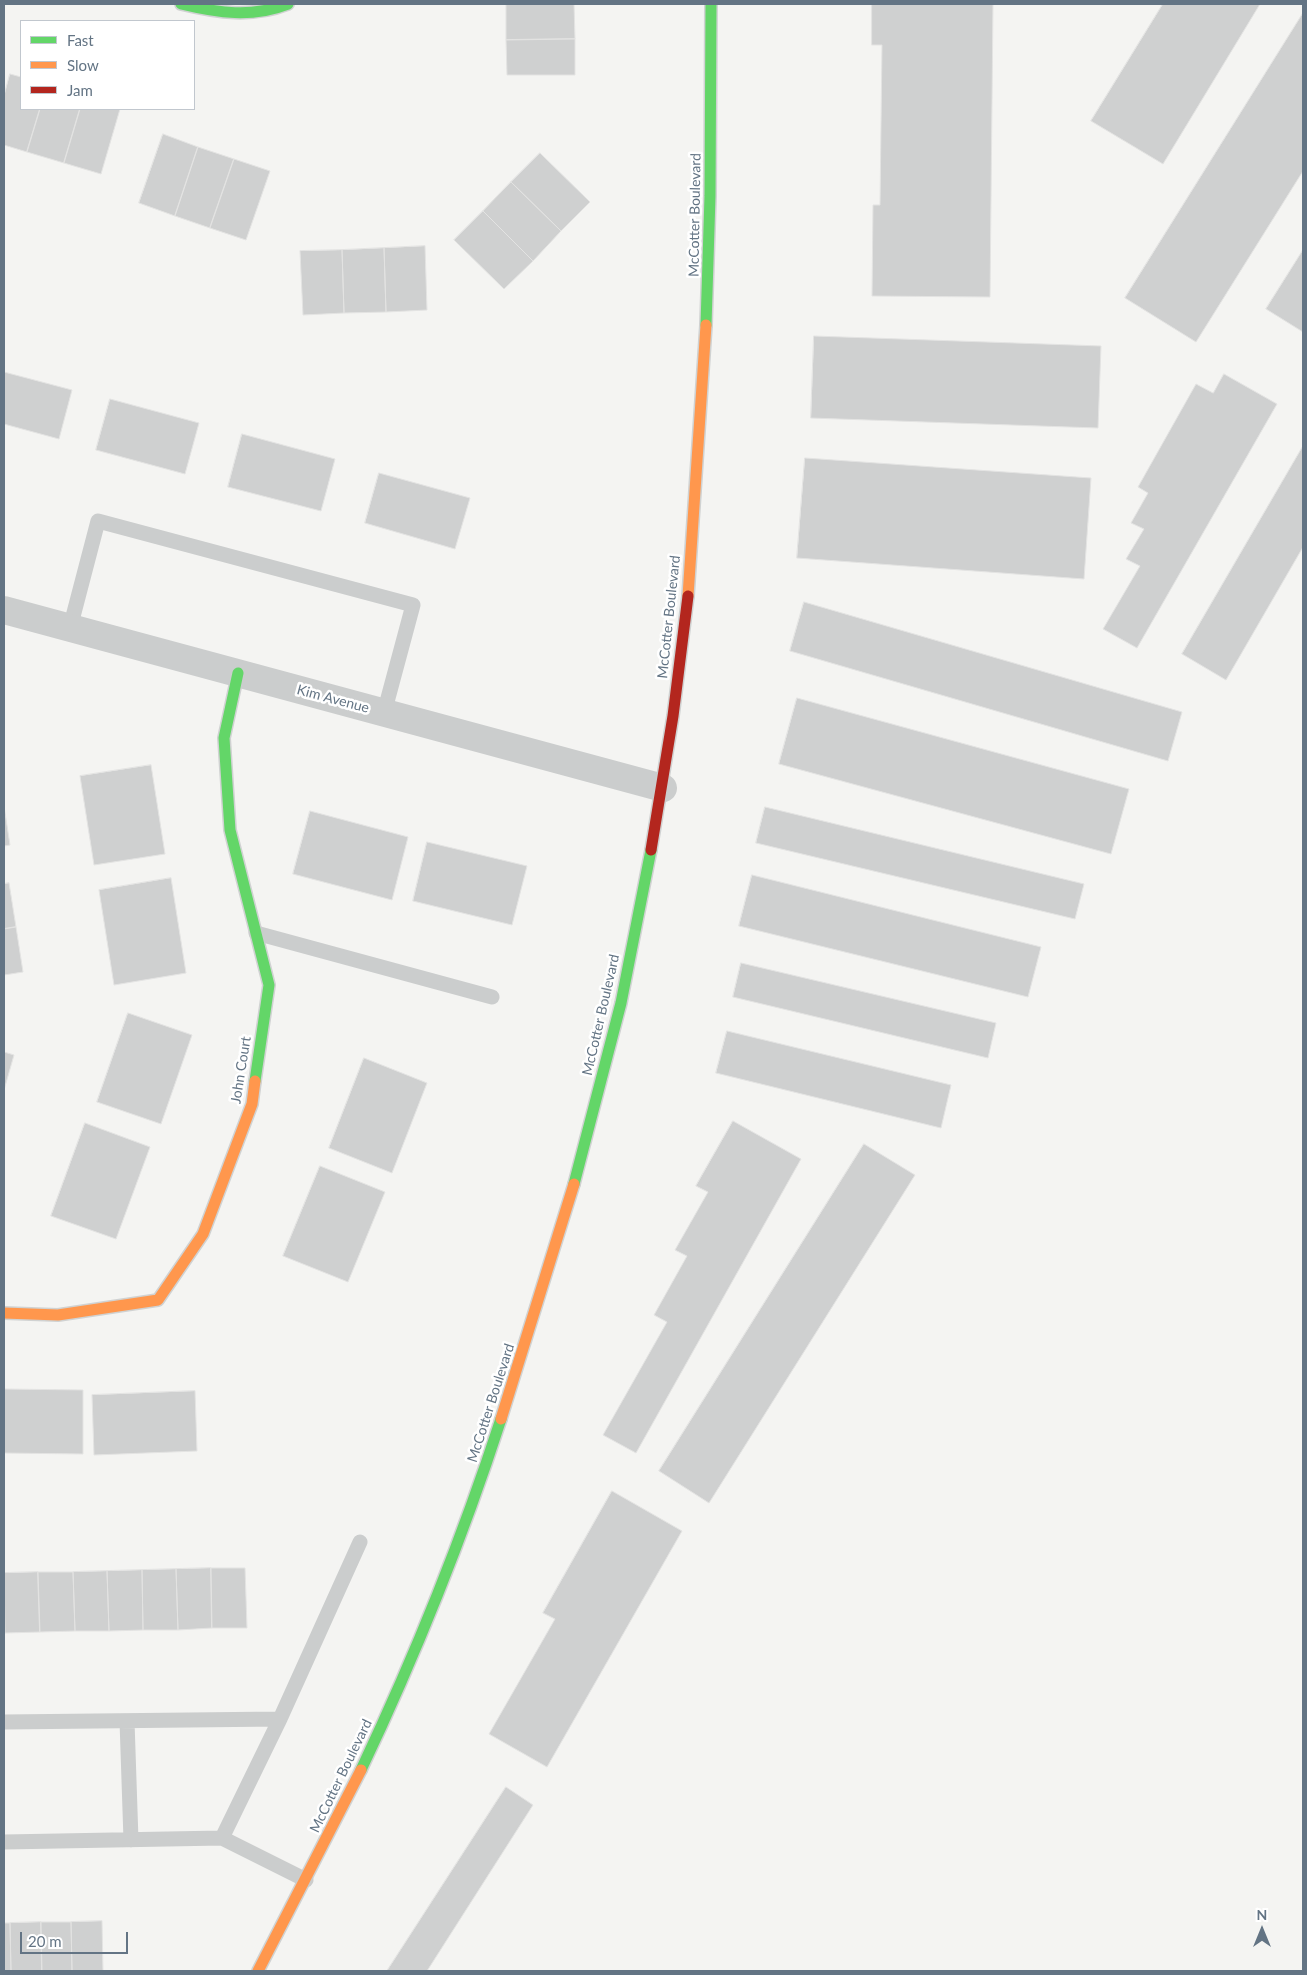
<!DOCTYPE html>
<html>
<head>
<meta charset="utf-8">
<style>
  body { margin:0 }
  #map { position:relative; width:1307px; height:1975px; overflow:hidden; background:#f4f4f2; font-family:Lato,sans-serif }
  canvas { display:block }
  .frame { position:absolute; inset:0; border:5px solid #637484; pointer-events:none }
  .legend { position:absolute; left:20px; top:20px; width:175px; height:90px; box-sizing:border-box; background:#fff; border:1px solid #c1c7ce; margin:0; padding:6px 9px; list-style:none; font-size:15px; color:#637484 }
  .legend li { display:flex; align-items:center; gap:10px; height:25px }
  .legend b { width:25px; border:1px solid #c1c7ce }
  .north { position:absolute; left:1237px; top:1905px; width:50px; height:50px; -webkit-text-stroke:4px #fff; paint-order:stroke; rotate:0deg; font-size:14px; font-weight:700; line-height:20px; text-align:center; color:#637484 }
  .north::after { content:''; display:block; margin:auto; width:18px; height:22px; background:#637484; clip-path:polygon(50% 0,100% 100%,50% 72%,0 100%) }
  .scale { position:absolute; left:20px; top:1932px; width:108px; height:22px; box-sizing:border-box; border:2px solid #637484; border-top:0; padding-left:6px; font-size:15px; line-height:18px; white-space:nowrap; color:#637484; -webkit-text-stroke:4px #fff; paint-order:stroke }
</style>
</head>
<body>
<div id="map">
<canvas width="1307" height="1975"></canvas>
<div class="frame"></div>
<ul class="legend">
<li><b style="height:6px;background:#63d668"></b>Fast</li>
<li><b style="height:6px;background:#ff974d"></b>Slow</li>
<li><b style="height:6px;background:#b3261e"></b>Jam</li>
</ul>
<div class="north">N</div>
<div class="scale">20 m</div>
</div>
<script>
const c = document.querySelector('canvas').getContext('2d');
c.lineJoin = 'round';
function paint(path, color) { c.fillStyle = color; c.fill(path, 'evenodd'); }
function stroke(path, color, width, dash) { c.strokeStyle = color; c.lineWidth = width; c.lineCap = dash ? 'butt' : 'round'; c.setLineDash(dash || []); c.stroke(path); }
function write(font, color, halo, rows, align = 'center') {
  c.font = font + ' Lato,sans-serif'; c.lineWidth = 5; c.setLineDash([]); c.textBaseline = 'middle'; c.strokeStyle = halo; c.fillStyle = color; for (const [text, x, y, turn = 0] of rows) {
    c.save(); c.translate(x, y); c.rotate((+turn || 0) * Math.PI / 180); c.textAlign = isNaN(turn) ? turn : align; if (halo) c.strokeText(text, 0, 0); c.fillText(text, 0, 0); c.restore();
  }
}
const building = new Path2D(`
  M574,4L575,39L506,40V5Z
  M872,4H993L990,297L872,296L873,205H880L882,45H872Z
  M1163,4H1260L1163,164L1091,121Z
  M1303,13V171L1196,342L1125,298Z
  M575,39V75H507L506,40Z
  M10,74L21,77V109H40L27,152L4,145V96Z
  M40,109H80L64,163L27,152Z
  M80,109H120L101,174L64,163Z
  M163,134L198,147L175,216L139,203Z
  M198,147L234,159L210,228L175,216Z
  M540,153L590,202L561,231L511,182Z
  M234,159L270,171L246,240L210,228Z
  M511,182L561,231L533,261L483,211Z
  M483,211L533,261L504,289L454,240Z
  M425,246L427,310L386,312L384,248Z
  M384,248L386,312L344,313L342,250Z
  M342,250L344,313L303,315L300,251Z
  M1303,250V332L1266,309Z
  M814,336L1101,346L1098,428L811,418Z
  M4,372L72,390L59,439L4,424Z
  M1224,374L1277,404L1137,648L1103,629L1140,566L1126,559L1144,529L1131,523L1148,493L1138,487L1196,384L1213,393Z
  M110,399L199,423L185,474L96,450Z
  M242,434L335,459L321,511L228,487Z
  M1303,446V547L1226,680L1182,654Z
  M805,458L1091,478L1084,579L797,558Z
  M379,473L470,498L455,549L365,523Z
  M804,602L1182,712L1168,761L790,651Z
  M797,698L1129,789L1111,854L779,764Z
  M151,765L165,854L94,865L80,776Z
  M4,806L10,845L4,846Z
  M765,807L1084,884L1075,919L756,843Z
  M310,811L408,837L392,900L293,874Z
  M427,842L527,866L512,925L413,901Z
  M752,875L1041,947L1028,997L739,926Z
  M171,878L186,973L114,985L99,890Z
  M9,883L16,927L4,929V884Z
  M16,927L23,972L4,975V929Z
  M741,963L996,1023L988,1058L733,997Z
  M128,1013L192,1035L161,1124L97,1102Z
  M727,1031L951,1085L941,1128L716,1073Z
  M4,1052L14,1055L4,1090Z
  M364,1058L427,1083L392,1173L329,1148Z
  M733,1121L801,1159L636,1453L603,1435L667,1322L654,1315L687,1256L675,1250L708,1192L696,1186Z
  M85,1123L150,1147L116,1239L51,1216Z
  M864,1144L915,1175L709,1503L659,1471Z
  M320,1166L385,1192L348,1282L283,1256Z
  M4,1389L83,1390V1454L4,1453Z
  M195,1391L197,1451L94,1455L92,1395Z
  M612,1491L682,1531L547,1767L489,1734L555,1619L543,1613Z
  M211,1568H245L247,1628H212Z
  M211,1568L212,1628L178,1630L176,1569Z
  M176,1569L178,1630H143L142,1570Z
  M142,1570L143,1630L109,1631L107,1571Z
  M107,1571L109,1631H75L73,1572Z
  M38,1572H73L75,1631L40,1632Z
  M38,1572L40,1632L5,1633L4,1573Z
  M506,1787L533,1805L427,1971H387Z
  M102,1921L103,1971H72L71,1922Z
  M41,1922L42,1971H11L10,1923Z
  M41,1922H71L72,1971H42Z
  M4,1923H10L11,1971H4Z`);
const lane = new Path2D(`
  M70,628L98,521L413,605L384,713
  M256,933L492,997
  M280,1719L360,1542
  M127,1721L131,1840
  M4,1722L280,1719L222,1838L306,1880
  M4,1842L222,1838`);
const street = new Path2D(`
  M4,610L663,788`);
const fast = new Path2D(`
  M181,4C218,13 252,18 288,4
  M706,325L710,196L711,4
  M238,673L224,738L230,830L269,985L255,1081
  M574,1184L621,1003L651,850
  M361,1770C415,1656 462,1539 501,1419`);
const slow = new Path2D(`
  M688,596L706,325
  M4,1313L58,1315L158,1300L203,1234L252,1104L255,1081
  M501,1419L574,1184
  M258,1971L361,1770`);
const jam = new Path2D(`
  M651,850L673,716L688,596`);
const streetNames = [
  ["McCotter Boulevard",695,215,-89],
  ["McCotter Boulevard",669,617,-84],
  ["Kim Avenue",333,699,15],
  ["McCotter Boulevard",601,1015,-77],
  ["John Court",241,1070,-81],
  ["McCotter Boulevard",491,1403,-72],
  ["McCotter Boulevard",341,1776,-64]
];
paint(building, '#cfd0d0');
stroke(building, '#e3e3e2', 1);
stroke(fast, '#d0d2d2', 14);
stroke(slow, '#d0d2d2', 14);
stroke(jam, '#d0d2d2', 14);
stroke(lane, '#cbcdcd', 15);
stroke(street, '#cbcdcd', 28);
stroke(fast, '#63d668', 11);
stroke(slow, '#ff974d', 11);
stroke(jam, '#b3261e', 11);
write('14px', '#637484', '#fff', streetNames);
</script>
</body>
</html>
